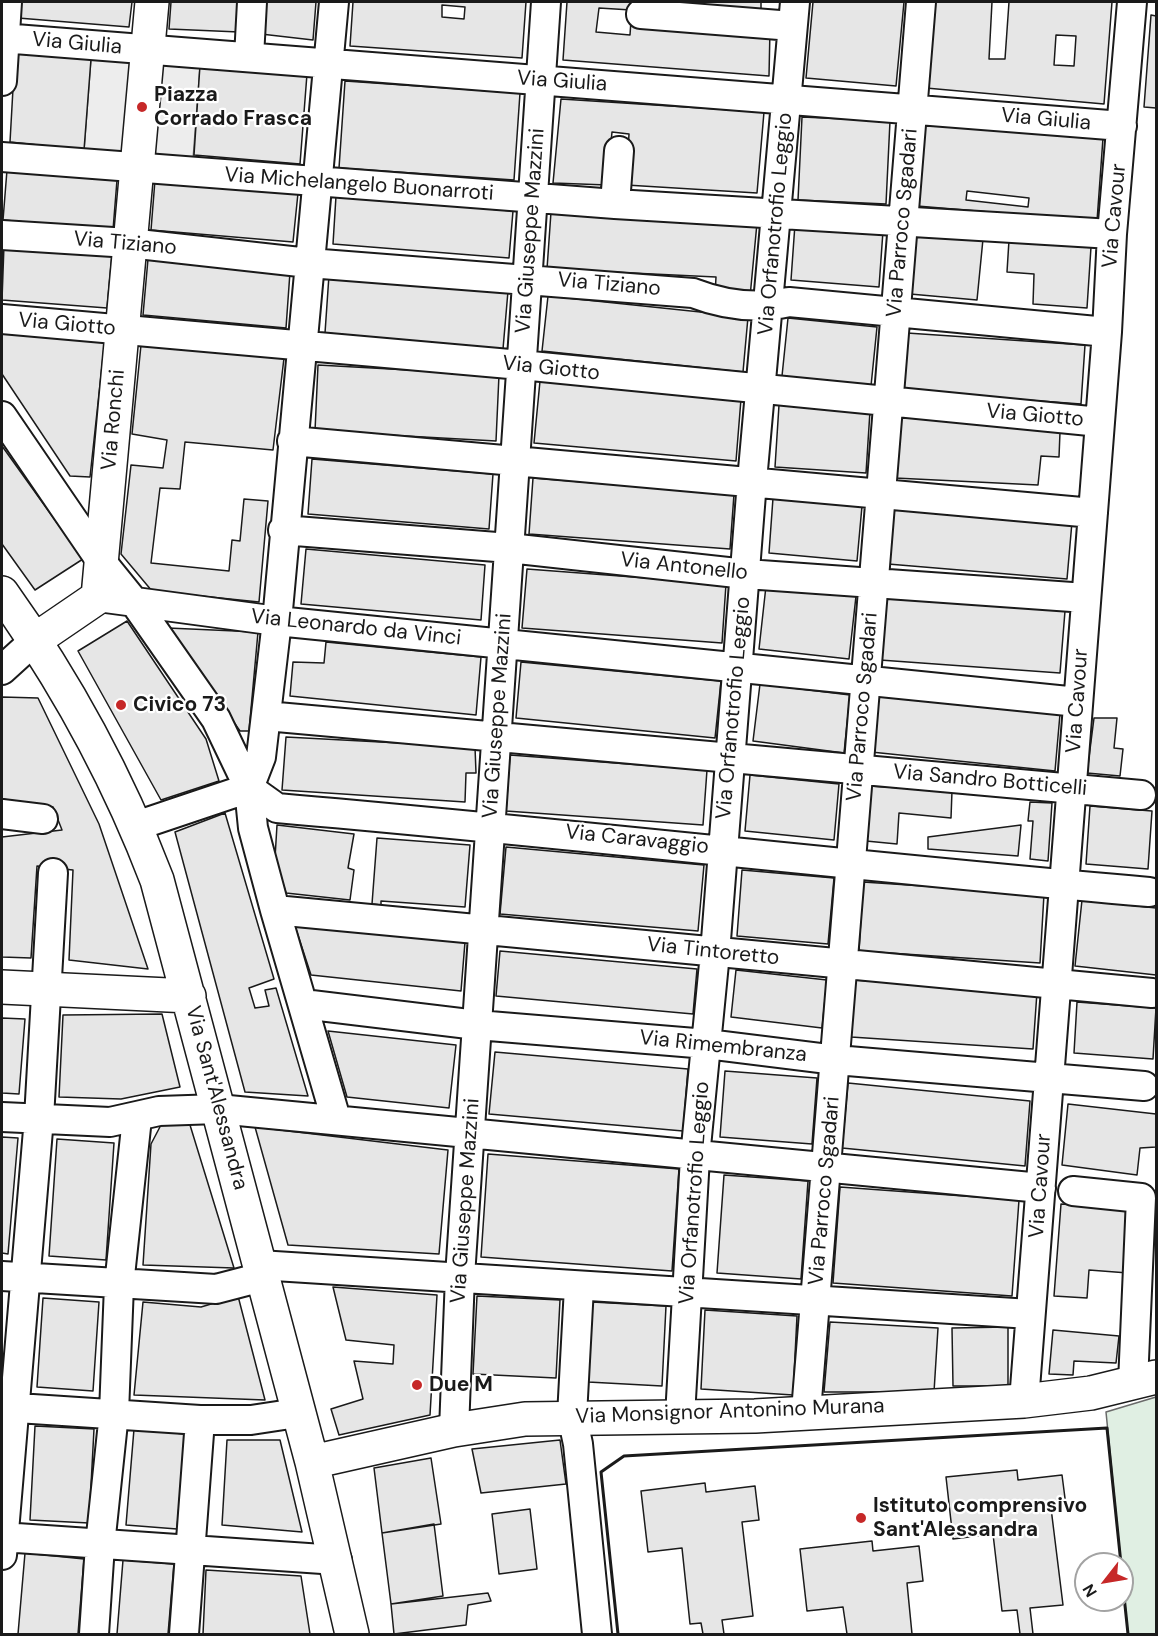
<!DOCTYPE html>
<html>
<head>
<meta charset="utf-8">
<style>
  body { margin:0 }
  #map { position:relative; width:1158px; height:1636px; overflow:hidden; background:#fff; font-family:"DM Sans",sans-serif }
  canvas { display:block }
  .frame { position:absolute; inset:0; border:3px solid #1a1a1a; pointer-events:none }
  .north { position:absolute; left:1074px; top:1552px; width:60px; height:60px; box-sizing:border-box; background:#fff; border:2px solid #a3a3a3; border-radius:50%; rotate:239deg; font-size:16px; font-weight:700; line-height:24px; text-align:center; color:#1a1a1a }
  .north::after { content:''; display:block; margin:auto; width:21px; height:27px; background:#c62828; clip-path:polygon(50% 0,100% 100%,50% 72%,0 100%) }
</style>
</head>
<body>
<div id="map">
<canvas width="1158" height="1636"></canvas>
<div class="frame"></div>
<div class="north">N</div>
</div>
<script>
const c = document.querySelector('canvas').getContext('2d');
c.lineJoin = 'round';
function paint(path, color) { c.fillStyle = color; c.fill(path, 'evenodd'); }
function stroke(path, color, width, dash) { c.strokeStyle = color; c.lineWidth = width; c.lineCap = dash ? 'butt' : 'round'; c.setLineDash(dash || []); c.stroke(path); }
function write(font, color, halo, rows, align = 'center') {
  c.font = font + ' "DM Sans",sans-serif'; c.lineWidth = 4.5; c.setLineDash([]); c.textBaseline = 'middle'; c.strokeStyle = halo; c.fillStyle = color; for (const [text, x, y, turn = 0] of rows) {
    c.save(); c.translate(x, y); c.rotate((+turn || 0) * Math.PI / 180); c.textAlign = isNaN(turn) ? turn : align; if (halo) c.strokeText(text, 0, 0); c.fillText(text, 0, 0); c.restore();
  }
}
const green = new Path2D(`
  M1156,1397V1634H1128L1106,1412Z`);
const parking = new Path2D(`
  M92,45L201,54L192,173L83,164Z`);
const building = new Path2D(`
  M19,2H132L129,27L18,18Z
  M171,2H241L239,32L169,29Z
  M263,2H316L313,40L261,34Z
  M353,2H526L522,58L350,46ZM442,5L465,7L464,19L442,17Z
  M567,2H761V12L631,3V10L599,8L596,32L630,35L631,20L770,29L769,76L563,60Z
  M813,2H904L896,86L806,78Z
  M933,2H992L989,59H1005L1009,2H1112L1104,104L926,88ZM1056,35L1076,36L1074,66L1054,65Z
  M1151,15L1156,16V108L1144,107Z
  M15,53L91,59L84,150L10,142Z
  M200,65L307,74L300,164L194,155Z
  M345,81L520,93L514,180L339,168Z
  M561,99L764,112L757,193L626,185L629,134L612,132L607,185L553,183Z
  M802,117L890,121L886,204L798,200Z
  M923,124L1103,138L1097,221L917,206ZM967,191L1029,198L1028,207L966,200Z
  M7,170L117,180L113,230L3,220Z
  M155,180L298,193L293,242L151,230Z
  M336,196L513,211L509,258L333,244Z
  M551,212L757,223L750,297L715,295L716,277L547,269Z
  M795,224L883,231L879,287L791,280Z
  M916,232L983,239L977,300L910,294Z
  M1009,240L1091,247L1087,308L1033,304L1034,274L1007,272Z
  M4,245L112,254L107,308L2,300Z
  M148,259L290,272L286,328L143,315Z
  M329,275L508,291L503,349L325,333Z
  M548,296L748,317L743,372L542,351Z
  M788,318L877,327L871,386L782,376Z
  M2,332L105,338L90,477L70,476L2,374Z
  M907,333L1085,345L1081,404L903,391Z
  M141,345L284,358L273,450L185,442L180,489L160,488L151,563L229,571L232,540L240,541L244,499L268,501L259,602L152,591L121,554L131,465L163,468L167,440L132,434Z
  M318,365L499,375L496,441L315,431Z
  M540,381L741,399L736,461L534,443Z
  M779,405L870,411L866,473L775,467Z
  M900,417L1060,432L1059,457L1041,456L1038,485L895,478Z
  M2,446L83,559L35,590L2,544Z
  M312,459L493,474L489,529L308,514Z
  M533,478L734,494L730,549L529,534Z
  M773,498L862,506L857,561L769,553Z
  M892,507L1072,522L1067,579L888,564Z
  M306,549L485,565L481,620L301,604Z
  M527,569L726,584L722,643L522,628Z
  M766,586L856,596L849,659L759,649Z
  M884,598L1065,611L1060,673L880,660Z
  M127,621L206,739L219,781L161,800L78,651Z
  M168,628L258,632L249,731H240Z
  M326,642L481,657L476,715L290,696L293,662L324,663Z
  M521,662L721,681L715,738L516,718Z
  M760,684L850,695L844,753L753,741Z
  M877,695L1060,714L1055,771L871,752Z
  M2,697L38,698L99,824L148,969L69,960L73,870L37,866L31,958L2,957V837L62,830L53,807L2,799Z
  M1094,718H1117L1114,748L1123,749L1120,776L1087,773Z
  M286,737L475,747L476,773H466L465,802L282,790Z
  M510,755L707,770L703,825L506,811Z
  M750,775L839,784L834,840L745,831Z
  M869,786L952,791L951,818L899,813L897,844L866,841Z
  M1030,802L1052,803L1048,861L1030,859L1033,821H1028Z
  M1090,806L1152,811L1148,869L1086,864Z
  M225,813L274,979L249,988L255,1008L269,1006L265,990L276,988L308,1096L245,1092L175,832Z
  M277,825L354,834L348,868L354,870L350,900L286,893L275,858Z
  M1021,825L1018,856L928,849V837Z
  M377,838L470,845L465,907L381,901V905L372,904Z
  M506,847L704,865L698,931L500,914Z
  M742,870L834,878L828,944L737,936Z
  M863,882L1044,894L1040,963L859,951Z
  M1082,900L1156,908V975L1075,966Z
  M294,923L465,942L461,991L311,975Z
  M500,951L697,969L693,1014L496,996Z
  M736,970L827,980L822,1028L731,1017Z
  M854,980L1037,992L1033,1049L851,1037Z
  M1077,1002L1156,1008L1153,1059L1074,1053Z
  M162,1014L180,1087L121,1099L59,1097L63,1015Z
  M2,1018L25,1019L19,1094L2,1093Z
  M328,1031L456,1045L449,1108L347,1097Z
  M495,1052L688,1069L683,1131L489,1114Z
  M725,1071L817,1078L812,1144L720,1137Z
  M848,1083L1030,1101L1025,1166L842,1148Z
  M1068,1104L1156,1114V1147L1140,1148L1137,1175L1062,1165Z
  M162,1123L190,1125L234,1268L143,1265L151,1144Z
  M255,1127L448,1150L439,1254L288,1245Z
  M2,1137L18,1138L8,1254L2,1253Z
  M57,1139L114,1143L106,1260L49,1256Z
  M488,1154L679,1169L672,1271L481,1257Z
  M724,1175L808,1181L801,1279L717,1273Z
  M840,1187L1019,1200L1012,1296L833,1283Z
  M1061,1204L1132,1209L1128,1273L1089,1270L1087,1298L1054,1296Z
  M333,1287L437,1295L430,1415L339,1435L331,1409L363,1399L354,1361L393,1364L394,1345L346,1340Z
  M238,1296L265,1400L134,1395L143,1302L201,1307Z
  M477,1296L560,1300L556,1378L473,1374Z
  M43,1298L99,1302L93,1391L37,1387Z
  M592,1302L666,1306L662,1386L588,1382Z
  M705,1310L797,1316L793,1395L701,1389Z
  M830,1322L938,1328L934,1392H824Z
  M1008,1327V1386H953L952,1328Z
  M1053,1330L1119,1336L1116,1363L1074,1361L1073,1375L1049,1374Z
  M35,1426L94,1429L89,1523L30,1520Z
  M134,1429L185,1434L177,1529L126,1525Z
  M227,1440H280L302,1532L222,1525Z
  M560,1440L566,1484L481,1493L472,1449Z
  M431,1458L441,1524L382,1533L374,1468Z
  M1017,1470L1018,1480L1062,1475L1066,1506L1051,1508L1063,1605L1030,1608L1033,1634H1020L1017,1610L1002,1611L993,1534L953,1539L946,1477Z
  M705,1483L706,1492L755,1486L759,1520L742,1522L753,1616L722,1620L724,1634H703L701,1623L690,1624L682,1548L648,1552L641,1491Z
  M530,1509L537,1569L499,1574L492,1514Z
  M434,1524L443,1596L391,1604L382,1533Z
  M872,1541L873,1551L919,1546L923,1581L907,1583L912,1634H847L843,1607L807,1611L800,1549Z
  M25,1553L84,1559L78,1634H18Z
  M123,1560L174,1564L168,1634H117Z
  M206,1570L301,1576L310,1634H203Z
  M488,1593L491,1601L468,1605L466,1625L394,1634L391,1604Z`);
const street = new Path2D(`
  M641,14L792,26
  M2,38L1122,126
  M249,57L252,2
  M2,81L7,2
  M2,157L615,204L1112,234
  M615,204L619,151
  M2,235L129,243L309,263L693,293C724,305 757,309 789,302L1107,332
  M2,319L521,365L1100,422
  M2,416L101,561L135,603L216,719L249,788L253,828L275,910L336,1119
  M292,441L1093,513
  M283,530L509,548L746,574L1086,598
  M98,597L277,621L1078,702
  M2,670L35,640
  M266,716L1141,795
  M249,788L277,808C568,833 858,867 1149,892
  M249,788L261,757L277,621L334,2
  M2,814L43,819
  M136,826L249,788
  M275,910L1152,993
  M303,1004L477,1025L707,1044L836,1060L1144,1086
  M2,1117L110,1122L159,1111L218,1109L1041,1188
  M1073,1191L1141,1198L1133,1383
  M259,1265L1030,1314
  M2,1276L216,1289L262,1277
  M579,1287L572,1416L578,1444L597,1634
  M1024,1401L1107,332L1112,234L1132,2
  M2,1407L200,1420H251L297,1413
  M806,1412L921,2
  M680,1416L695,1157L715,953L752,481L795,2
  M454,1430L460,1276L546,2
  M2,1537L337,1560
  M2,1555L39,1118L53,873
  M94,1634L100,1545L114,1413L119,1285L137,1118
  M184,1634L200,1420`);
const secondary = new Path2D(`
  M2,593C65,681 118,778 157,880L312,1462L352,1634
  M35,640L98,597L152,2
  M2,987L189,996
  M312,1462L454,1430L525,1419L755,1416L1024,1401L1091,1393L1156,1377`);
const wall = new Path2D(`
  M1122,1577L1128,1634
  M618,1634L601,1472L624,1456L1107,1428L1121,1564`);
const markers = [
  [142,107,6,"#c62828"],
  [121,705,6,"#c62828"],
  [417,1385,6,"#c62828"],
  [861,1518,6,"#c62828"]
];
const streetNames = [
  ["Via Giulia",77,44,5],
  ["Via Giulia",562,82,4],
  ["Via Giulia",1046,120,5],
  ["Via Michelangelo Buonarroti",359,185,4],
  ["Via Cavour",1115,216,-85],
  ["Via Parroco Sgadari",903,223,-85],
  ["Via Orfanotrofio Leggio",776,224,-85],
  ["Via Giuseppe Mazzini",531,231,-86],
  ["Via Tiziano",125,244,5],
  ["Via Tiziano",609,285,5],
  ["Via Giotto",67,325,5],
  ["Via Giotto",551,369,6],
  ["Via Giotto",1035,416,5],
  ["Via Ronchi",114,420,-85],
  ["Via Antonello",684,567,6],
  ["Via Leonardo da Vinci",356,628,6],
  ["Via Cavour",1078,701,-86],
  ["Via Parroco Sgadari",863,707,-85],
  ["Via Orfanotrofio Leggio",734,708,-85],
  ["Via Giuseppe Mazzini",498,716,-86],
  ["Via Sandro Botticelli",990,781,5],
  ["Via Caravaggio",637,840,6],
  ["Via Tintoretto",713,952,6],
  ["Via Rimembranza",723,1047,6],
  ["Via Sant'Alessandra",216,1098,75],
  ["Via Cavour",1041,1186,-86],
  ["Via Parroco Sgadari",825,1191,-85],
  ["Via Orfanotrofio Leggio",695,1193,-86],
  ["Via Giuseppe Mazzini",466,1201,-86],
  ["Via Monsignor Antonino Murana",730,1412,-2]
];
const poiNames = [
  ["Piazza",154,95],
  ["Corrado Frasca",154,119],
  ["Civico 73",133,705],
  ["Due M",429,1385],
  ["Istituto comprensivo",873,1506],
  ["Sant'Alessandra",873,1530]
];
paint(green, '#e0efe3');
stroke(green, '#6a6a6a', 1.5);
paint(parking, '#ededed');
stroke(parking, '#6a6a6a', 1.5);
paint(building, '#e6e6e6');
stroke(building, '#1a1a1a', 1.5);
stroke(street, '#1a1a1a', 32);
stroke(secondary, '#1a1a1a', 36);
stroke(street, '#fff', 28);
stroke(secondary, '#fff', 33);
stroke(wall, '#1a1a1a', 3);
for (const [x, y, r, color] of markers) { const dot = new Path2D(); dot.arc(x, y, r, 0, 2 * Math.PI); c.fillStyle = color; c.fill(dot); stroke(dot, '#fff', 2); }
write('21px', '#1a1a1a', '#fff', streetNames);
write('bold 21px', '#1a1a1a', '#fff', poiNames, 'left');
</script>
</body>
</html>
